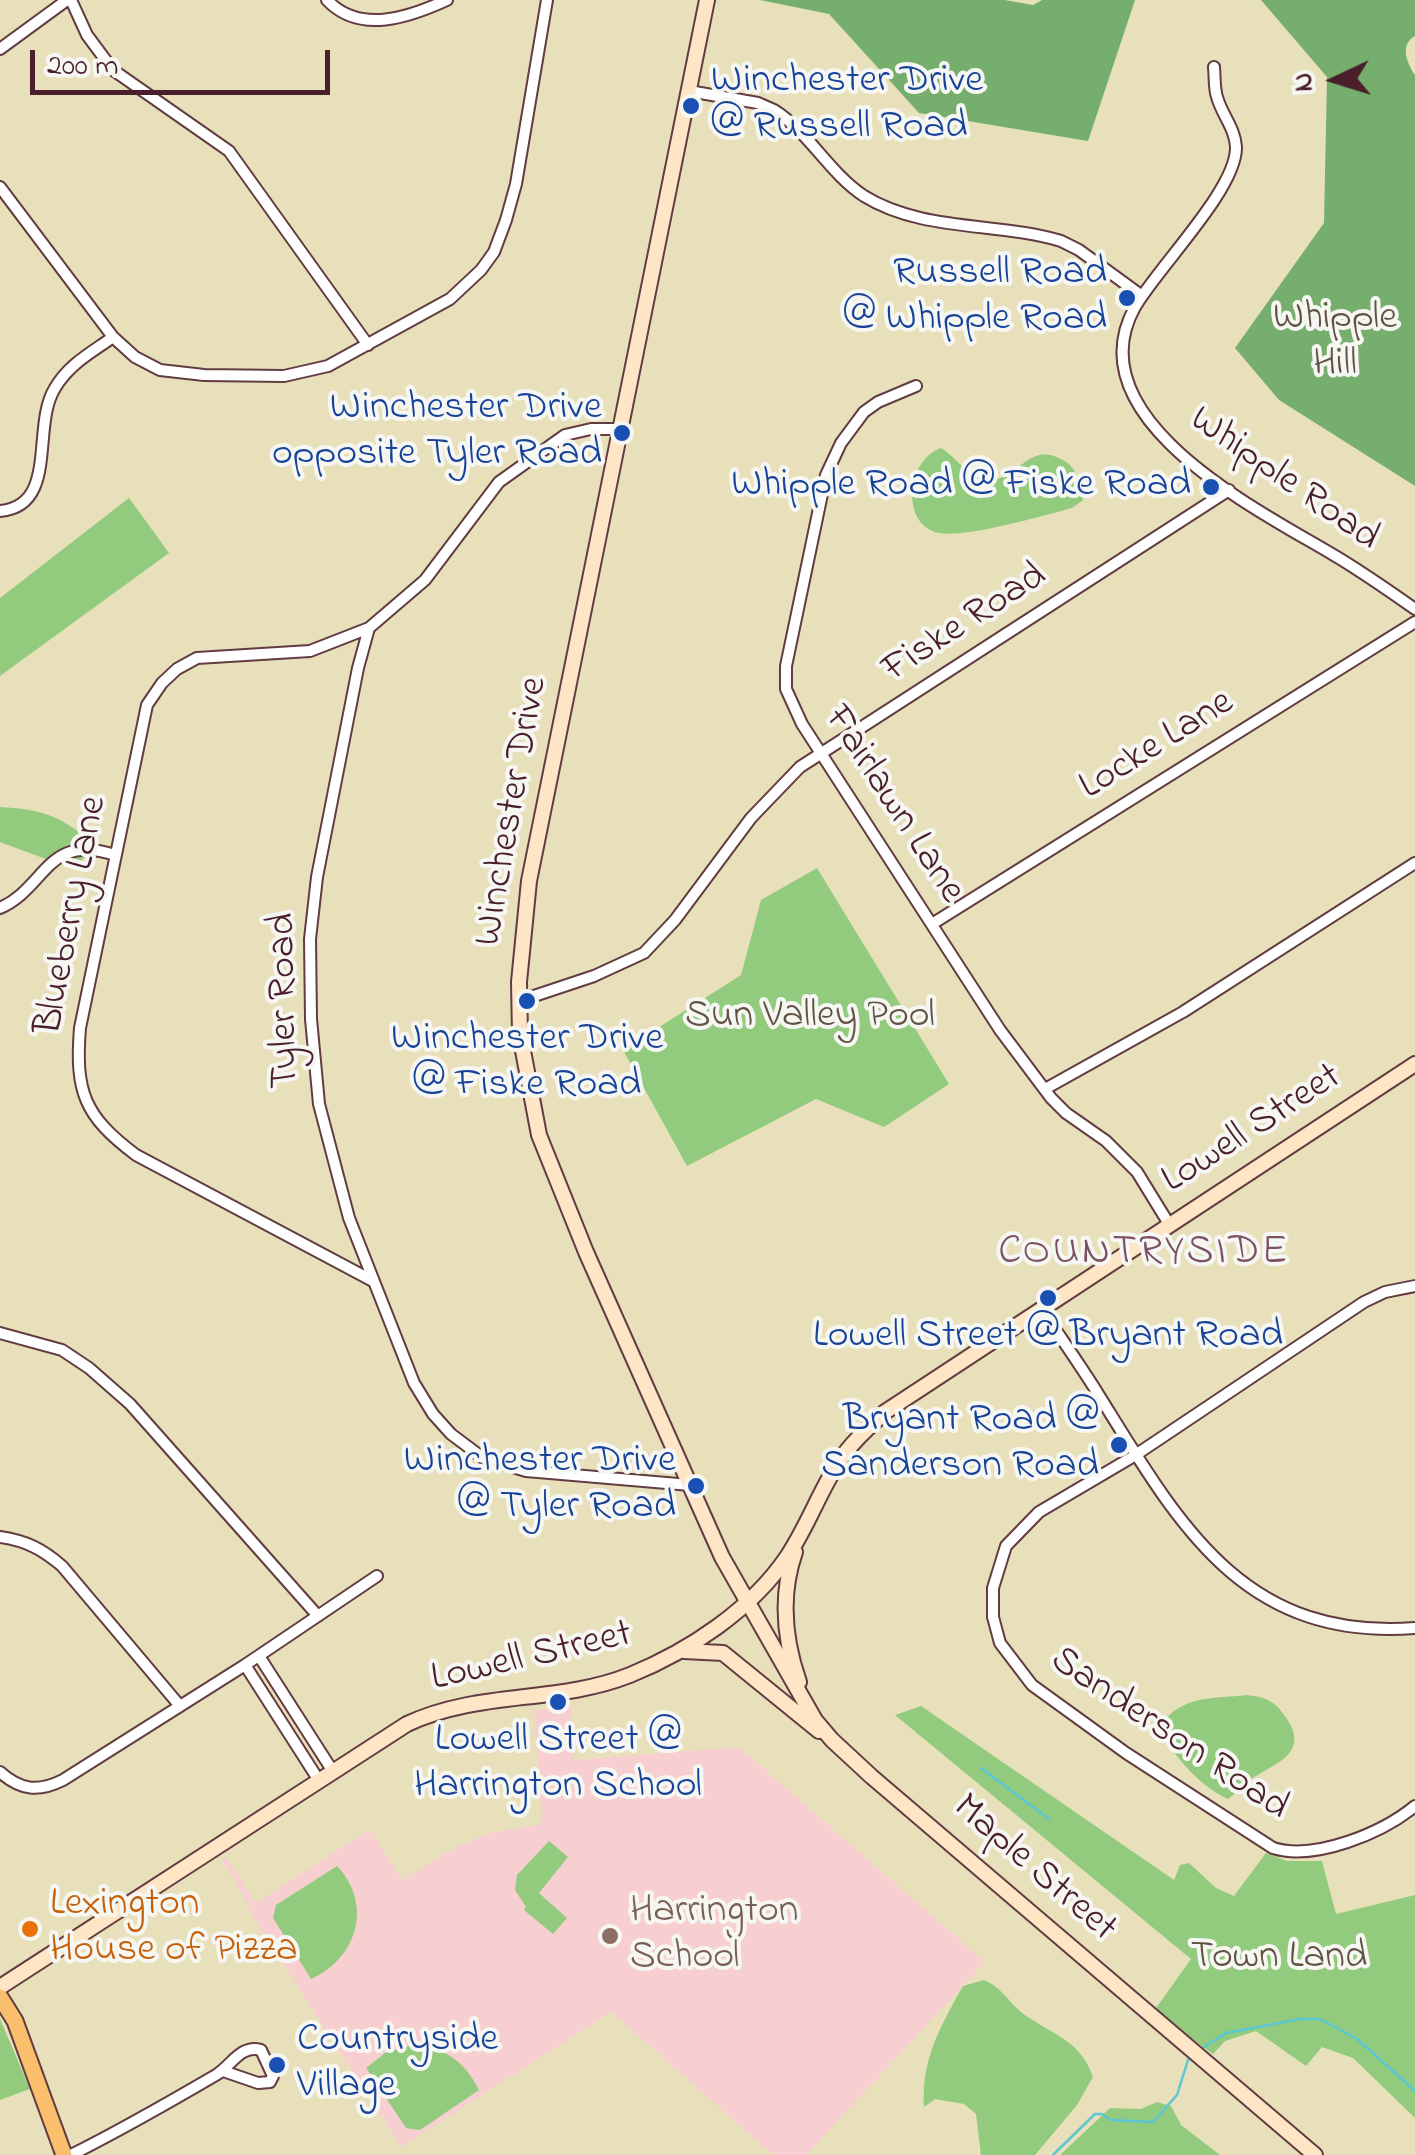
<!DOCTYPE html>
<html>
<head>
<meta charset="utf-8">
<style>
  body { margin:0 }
  #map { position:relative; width:1415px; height:2155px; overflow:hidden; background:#e8e0bb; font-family:"Indie Flower",sans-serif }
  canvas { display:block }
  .north { position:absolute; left:1285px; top:30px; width:100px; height:100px; -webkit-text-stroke:8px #f6f6f2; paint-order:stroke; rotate:266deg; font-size:28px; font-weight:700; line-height:40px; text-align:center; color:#4a1f2b }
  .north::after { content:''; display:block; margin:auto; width:35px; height:45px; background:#4a1f2b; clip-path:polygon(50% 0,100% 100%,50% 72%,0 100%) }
  .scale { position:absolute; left:30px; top:50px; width:300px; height:45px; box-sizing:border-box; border:5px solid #4a1f2b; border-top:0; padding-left:12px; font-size:30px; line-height:35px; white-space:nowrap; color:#4a1f2b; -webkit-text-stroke:8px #f6f6f2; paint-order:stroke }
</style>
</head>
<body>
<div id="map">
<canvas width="1415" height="2155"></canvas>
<div class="north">N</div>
<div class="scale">200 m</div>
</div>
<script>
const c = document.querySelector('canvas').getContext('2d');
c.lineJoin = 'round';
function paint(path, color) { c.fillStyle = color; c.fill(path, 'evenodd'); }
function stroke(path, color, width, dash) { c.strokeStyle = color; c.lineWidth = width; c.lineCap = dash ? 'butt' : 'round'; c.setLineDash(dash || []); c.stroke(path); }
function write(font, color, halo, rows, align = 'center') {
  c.font = font + ' "Indie Flower",sans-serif'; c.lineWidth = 8; c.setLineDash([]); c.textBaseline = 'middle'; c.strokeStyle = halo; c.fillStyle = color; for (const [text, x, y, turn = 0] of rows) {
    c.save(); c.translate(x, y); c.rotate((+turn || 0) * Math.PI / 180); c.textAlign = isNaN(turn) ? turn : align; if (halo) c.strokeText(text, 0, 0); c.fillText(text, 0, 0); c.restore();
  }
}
const built = new Path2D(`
  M571,1705L574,1760L739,1747L985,1962L806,2155H773L611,2012L401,2147L248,1909L250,1907L221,1859L226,1857L256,1903L370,1829L402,1880L451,1850L486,1834L542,1824L534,1710Z`);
const green = new Path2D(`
  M941,448C956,457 967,476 985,479C1018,485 1026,439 1063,460C1077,468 1082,484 1083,500L1072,508C1042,516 966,538 939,533C901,526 905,461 941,448Z
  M129,498L169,553L0,676V598Z
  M0,807C39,809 60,815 90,841L87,856L73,866L62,865L0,842Z
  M817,868L949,1084L884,1127L816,1099L687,1166L623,1050L741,975L761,900Z
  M1247,1695C1267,1697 1276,1702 1287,1719C1311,1756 1271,1764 1247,1782C1240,1787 1235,1794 1228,1799C1202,1788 1169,1753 1160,1726C1182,1694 1214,1699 1247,1695Z
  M921,1706L1174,1880L1180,1865L1189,1863L1216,1888L1234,1896L1266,1853L1287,1861H1322L1336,1914L1415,1895V2118L1353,2058L1322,2047L1306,2066L1256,2031L1225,2041L1213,2054L1154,2011L1191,1959L895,1715Z
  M549,1841L568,1857L539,1893L567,1918L553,1934L524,1910L526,1907L515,1890L517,1875Z
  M337,1866C373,1904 358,1958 311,1979L273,1918L276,1905Z
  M984,1980C1000,1986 1008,2001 1021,2012C1049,2034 1080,2038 1093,2077L1077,2105L1035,2155H981L976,2114L964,2104L935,2099L924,2107C921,2060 940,2027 963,1986Z
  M0,2019L30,2089L0,2100Z
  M407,2046C441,2044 465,2061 479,2090L420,2130L406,2128L366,2068L385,2053Z
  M1157,2102L1171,2106L1181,2125L1220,2155H1060L1110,2108L1141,2109Z`);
const forest = new Path2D(`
  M760,0H1005L1033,5L1042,0H1135L1088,141L919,113L829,14Z
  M1261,0H1415V36C1399,45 1407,63 1415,75V486L1279,400L1235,348L1324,223L1327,77Z`);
const stream = new Path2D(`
  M981,1768L1049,1819
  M1204,2047L1226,2033L1300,2019H1320L1357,2039L1415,2091
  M1053,2155L1095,2114H1102L1110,2120L1153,2122L1177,2095L1188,2060`);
const street = new Path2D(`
  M71,0L87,35L113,70L229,151L368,345
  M327,0C360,35 410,17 447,0
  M0,49L67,0
  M1214,67C1215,77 1214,88 1217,97C1222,115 1235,128 1236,147C1237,189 1158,267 1135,307C1073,418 1258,510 1332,554C1361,571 1388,590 1415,609
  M689,91L758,103L774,110C809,132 829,173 864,196C922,232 998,222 1061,241L1079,250L1142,296
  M0,187L113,337L135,357L160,370L204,375L284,376L328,366L450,299L481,270L494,252L506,220L516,184L547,0
  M916,386L878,402L864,412L841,443L826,475L786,666V689L802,724L1000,1030L1051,1098L1066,1113L1106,1141L1137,1172L1169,1224
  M620,429H591L565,435L499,482L425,580L369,628L358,668L317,877L310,939L311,1019L319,1104L349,1218L414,1383L433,1414L451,1434L483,1458L526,1471L690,1485
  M0,511C59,506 31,426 55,388C69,364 91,353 113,337
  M369,628L310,651L197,658L177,669L162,683L147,705L80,1028C75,1092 84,1116 136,1155L373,1281
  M0,908C46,888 47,832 115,855
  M932,924L1415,622
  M519,1001L594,976L644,953L675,920L751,818L800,767L1229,490
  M1045,1089L1183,1012L1415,863
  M1415,1286L1385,1292L1364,1302L1134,1456L1039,1512L1006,1546L993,1588V1617L1000,1643L1032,1685L1126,1753L1273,1848C1315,1861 1382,1833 1415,1806
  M1041,1308C1060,1337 1081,1366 1100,1397C1179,1524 1243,1641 1415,1628
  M0,1333L62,1350L89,1368L130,1404L318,1616
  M0,1537C27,1541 42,1549 62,1566L180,1706
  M259,1656L332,1770
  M245,1665L318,1779
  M0,1772C21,1791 39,1792 63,1780L245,1665L377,1576
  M71,2155C121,2130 168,2103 216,2075C231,2066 241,2044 261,2050L273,2076L270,2082L258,2083L223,2071`);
const secondary = new Path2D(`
  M707,0L529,881L519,982L520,1035L539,1135L586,1252L722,1557L815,1720L832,1740L872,1777L1315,2155
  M795,1552C780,1595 784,1639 799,1682
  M684,1651L723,1653L819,1731
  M0,1987L407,1724C480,1690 557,1704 630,1675C689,1651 751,1610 787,1557C807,1527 819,1493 838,1463C851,1443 868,1428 885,1412L1415,1064`);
const primary = new Path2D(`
  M0,1997L15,2021L64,2155`);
const markers = [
  [691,106,10,"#1a4fb4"],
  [1127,298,10,"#1a4fb4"],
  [622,433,10,"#1a4fb4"],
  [1211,487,10,"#1a4fb4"],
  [527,1001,10,"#1a4fb4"],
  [1048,1298,10,"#1a4fb4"],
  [1119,1445,10,"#1a4fb4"],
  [696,1486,10,"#1a4fb4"],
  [558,1702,10,"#1a4fb4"],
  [30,1929,10,"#e8710a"],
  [610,1936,10,"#8d6e63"],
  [277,2065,10,"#1a4fb4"]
];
const transitNames = [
  ["Winchester Drive",711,83,"left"],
  ["@ Russell Road",711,129,"left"],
  ["Russell Road",1107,275],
  ["@ Whipple Road",1107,321],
  ["Winchester Drive",602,410],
  ["opposite Tyler Road",602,456],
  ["Whipple Road @ Fiske Road",1191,487],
  ["Winchester Drive",527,1041,"center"],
  ["@ Fiske Road",527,1087,"center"],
  ["Lowell Street @ Bryant Road",1048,1338,"center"],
  ["Bryant Road @",1099,1422],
  ["Sanderson Road",1099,1468],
  ["Winchester Drive",676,1463],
  ["@ Tyler Road",676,1509],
  ["Lowell Street @",558,1742,"center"],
  ["Harrington School",558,1788,"center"],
  ["Countryside",297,2042,"left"],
  ["Village",297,2088,"left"]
];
const parkNames = [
  ["Whipple",1335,320],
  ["Hill",1335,366],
  ["Sun Valley Pool",810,1018],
  ["Town Land",1279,1959]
];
const streetNames = [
  ["Whipple Road",1283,481,35],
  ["Fiske Road",966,625,-33],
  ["Locke Lane",1158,747,-32],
  ["Fairlawn Lane",892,806,57],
  ["Winchester Drive",514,812,-80],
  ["Blueberry Lane",74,916,-79],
  ["Tyler Road",287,1001,-91],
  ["Lowell Street",1253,1131,-33],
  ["Lowell Street",532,1659,-13],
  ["Sanderson Road",1168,1736,34],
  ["Maple Street",1033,1870,41]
];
const foodNames = [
  ["Lexington",50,1906],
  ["House of Pizza",50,1952]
];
const educationNames = [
  ["Harrington",630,1913],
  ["School",630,1959]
];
const neighbourhoodNames = [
  ["COUNTRYSIDE",1144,1255]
];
paint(built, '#f7cfd1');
paint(green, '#93cb7e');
paint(forest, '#76af6d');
stroke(stream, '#5bc7d2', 2.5);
stroke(street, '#623c41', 14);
stroke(secondary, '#623c41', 18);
stroke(primary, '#623c41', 19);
stroke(street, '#fff', 10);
stroke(secondary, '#fde5c5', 14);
stroke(primary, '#f9bf6d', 15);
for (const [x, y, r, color] of markers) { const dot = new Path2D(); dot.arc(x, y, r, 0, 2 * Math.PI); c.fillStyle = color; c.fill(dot); stroke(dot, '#f6f6f2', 4); }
write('40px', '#164399', '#f6f6f2', transitNames, 'right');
write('40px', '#605344', '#f6f6f2', parkNames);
write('40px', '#4a1f2b', '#f6f6f2', streetNames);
write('40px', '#c56008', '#f6f6f2', foodNames, 'left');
write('40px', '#785e54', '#f6f6f2', educationNames, 'left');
c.letterSpacing = '2.5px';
write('42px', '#7d5164', '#f6f6f2', neighbourhoodNames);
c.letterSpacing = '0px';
</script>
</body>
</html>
